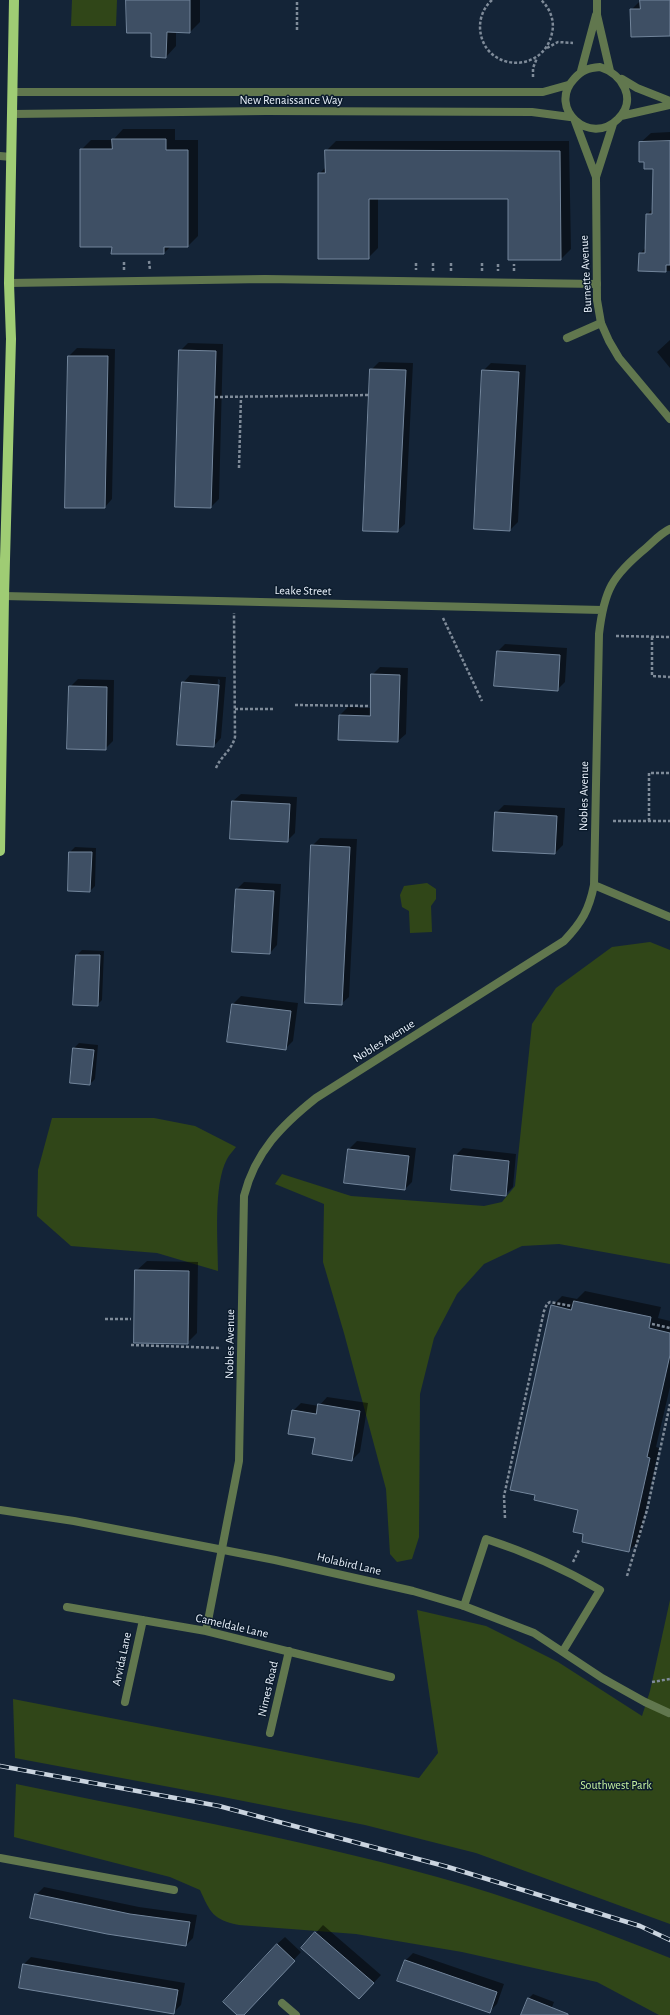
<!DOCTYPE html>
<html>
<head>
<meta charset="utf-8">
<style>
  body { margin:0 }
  canvas { display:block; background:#142437 }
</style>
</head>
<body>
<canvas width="670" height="2015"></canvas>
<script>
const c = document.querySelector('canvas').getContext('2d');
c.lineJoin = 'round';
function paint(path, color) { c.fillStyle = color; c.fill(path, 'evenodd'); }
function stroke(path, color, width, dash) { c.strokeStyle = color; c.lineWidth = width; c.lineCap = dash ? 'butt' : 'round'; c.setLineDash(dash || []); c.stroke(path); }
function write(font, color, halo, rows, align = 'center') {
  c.font = font + ' "Alegreya Sans",sans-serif'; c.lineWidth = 3; c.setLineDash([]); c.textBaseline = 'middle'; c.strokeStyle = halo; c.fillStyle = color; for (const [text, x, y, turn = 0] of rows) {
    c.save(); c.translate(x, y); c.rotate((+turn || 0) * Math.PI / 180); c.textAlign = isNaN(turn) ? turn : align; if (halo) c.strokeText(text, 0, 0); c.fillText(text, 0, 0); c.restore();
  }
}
const green = new Path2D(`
  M72,0H117L116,26H71Z
  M427,883L436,889V899L431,906L432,932L410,933L409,911L402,907L400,895L404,886Z
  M650,942L670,950V1264L559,1244L522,1246L484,1264L457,1294L434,1338L420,1394L419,1537L412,1559L397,1562L390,1554L386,1489L344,1333L323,1262L324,1204L275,1184L282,1174L351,1196L484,1206L502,1202L515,1186L532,1024L556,988L612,947Z
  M52,1118H154L195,1126L236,1147C233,1151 229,1155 227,1159C213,1185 218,1241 218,1271L157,1253L71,1246L37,1216L38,1170Z
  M670,1600V1924L476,1853L365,1825L223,1797L15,1758L13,1699L419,1778L438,1753L417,1610L486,1626L558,1662L642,1716L650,1691Z
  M16,1784C166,1815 318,1842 465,1885C534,1906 603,1931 670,1958V2015H659L597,1982L462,1952L356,1934L239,1925C213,1920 210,1912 200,1890L170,1877L14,1837Z`);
const shadow = new Path2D(`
  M127,0H200V22L190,32H176V46L166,57L152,56V32Z
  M641,0H670V35L631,10Z
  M123,129H175V140H198V236L188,246H171L164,253H112L113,246L81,150L91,140H113Z
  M670,132V271L639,270L640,254L646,247L647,215L653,208L654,168L645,161L640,143L651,133Z
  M336,141H569L571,249L561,259L509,198H378V248L368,258L319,174L326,167V151Z
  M670,340V368L657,352Z
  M188,343L223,344L219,499L211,507L176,506L180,351Z
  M77,348L115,349L112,499L105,507H66L69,356Z
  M379,362L413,363L405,524L397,531L371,370Z
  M491,363L526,365L518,522L510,530L483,371Z
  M505,644L567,648L565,682L557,690L498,651Z
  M380,667L408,668L406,734L398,741L340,715L348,707L371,708L372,675Z
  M190,675L226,677L221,738L214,746L183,683ZM218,679L220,680L216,739H214Z
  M78,679L114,680L113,741L105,749L70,687Z
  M241,794L297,797L295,833L287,841L233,801Z
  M504,805L565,808L563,845L555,853L496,813Z
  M320,838L357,839L349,997L341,1004L312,846Z
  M75,847L96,848L95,886L90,891H69L70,852Z
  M244,882L281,884L277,945L270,953L237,889Z
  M82,950L104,951L102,1000L97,1005L77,955Z
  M241,996L298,1003L293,1041L285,1049L228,1041L233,1004Z
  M79,1043L98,1045L95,1079L90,1084L74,1048Z
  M357,1141L416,1148L412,1182L405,1189L349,1149Z
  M463,1148L516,1154L513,1187L505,1195L455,1156Z
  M147,1261L198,1262L197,1333L187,1343L136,1271Z
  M585,1291L661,1307L658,1318L670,1321V1387L656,1447L659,1448L639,1541L629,1551L585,1533L579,1509L552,1306L562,1296L577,1299Z
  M327,1397L368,1403L360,1452L352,1460L316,1437L293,1411L301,1403L319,1406Z
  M44,1887L139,1907L197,1915L193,1938L186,1945L36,1895Z
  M323,1925L381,1975L367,1990L302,1948Z
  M285,1937L301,1952L243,2015H238L277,1944Z
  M413,1953L504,1984L497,2004L489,2012L406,1960Z
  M31,1957L185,1983L181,2005L173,2013L23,1965Z
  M533,1994L554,2002L549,2015H522L528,1999Z`);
const building = new Path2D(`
  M126,0H190V33L167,32L166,58L151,57V33H127Z
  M640,0H670V36L631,37L630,9H640Z
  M112,139H166V150H188V247H164V254H111L112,247H80V149H112Z
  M670,141V265H666V272L638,271L639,253H645L646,214H652L653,169H644V162H639V142Z
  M325,150L560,151L561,260H508V199H369V259H318V173H325Z
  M179,350L216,351L211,508L175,507Z
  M68,356H108L105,508H65Z
  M370,369L406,370L398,532L363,531Z
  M482,370L519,372L510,531L474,529Z
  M497,651L560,655L558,691L494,686Z
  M371,674L400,675L398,742L338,740L339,715L370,716Z
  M182,682L219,685L214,747L177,745Z
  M69,686L107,687L106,750L67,749Z
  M232,801L290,804L288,842L230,839Z
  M495,812L557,816L555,854L493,851Z
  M311,845L350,847L342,1005L305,1003Z
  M69,852H92L90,892L68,891Z
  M236,889L274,891L270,954L232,952Z
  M76,955H100L98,1006L73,1005Z
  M232,1004L291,1011L286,1050L227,1042Z
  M73,1048L94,1050L90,1085L70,1083Z
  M348,1149L409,1156L405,1190L344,1183Z
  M454,1155L509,1161L506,1196L451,1190Z
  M135,1270L189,1271L188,1344L134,1343Z
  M574,1301L651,1317L649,1328L670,1333V1355L647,1457L650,1458L629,1552L582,1542L583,1534L573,1532L578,1510L534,1500L535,1495L510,1490L551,1305L571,1310Z
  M318,1404L360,1411L352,1461L312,1454L315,1438L288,1434L292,1410L316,1414Z
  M35,1894L130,1914L190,1922L186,1946L107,1934L30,1918Z
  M315,1932L374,1983L359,1999L301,1948Z
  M277,1944L295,1961L244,2015H237L223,2002Z
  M405,1960L497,1992L490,2013L397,1981Z
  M23,1964L178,1990L174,2014L19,1988Z
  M528,1998L568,2014V2015H521Z`);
const path = new Path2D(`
  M492,0C484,7 480,17 480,27C481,71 543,76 552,33C555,21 550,8 541,0
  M297,30V0
  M547,48L558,42L573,43
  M533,77V68L537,58
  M149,261L150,270
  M416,263V270
  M433,263V271
  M451,263V271
  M482,263V271
  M498,264V271
  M124,270V260
  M514,271V264
  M215,397L370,395
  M239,468L241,396
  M443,618L482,701
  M616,636L670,637
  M652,637V676L670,677
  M295,705L368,706
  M235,709H273
  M216,768C221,756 232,750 235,737L234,613
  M613,821H670
  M649,821V773H670
  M105,1319H131
  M652,1324L670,1328
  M131,1345L221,1348
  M505,1518L504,1496L544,1311L547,1304L550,1302L571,1306
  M573,1562L579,1550
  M627,1576L647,1510L670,1404
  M652,1682L670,1679`);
const service = new Path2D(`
  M0,156L11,157
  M9,283L265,279L597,284
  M567,338L601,323
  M464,1606L486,1539C526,1552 563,1568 600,1590L563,1651
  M0,1858L174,1890`);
const minor = new Path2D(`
  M597,0V15L610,71
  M600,67C622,74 638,99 618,119C590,147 547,108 574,79C582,70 588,68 600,67Z
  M581,71L596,15
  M622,79L637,88L670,101
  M13,92H543L568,85
  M12,114L266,111L532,112L570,117
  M621,116L670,105
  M575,121L596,177
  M613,124L596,177L597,300L601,323L609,341L619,358L670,419
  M4,596L602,610
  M594,885L670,917
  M0,1510L74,1521L275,1560L413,1591L464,1606L534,1633L602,1678L645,1702L669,1713
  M67,1607L206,1631L391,1677
  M206,1631L239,1461L244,1196C255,1152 282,1125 316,1098L564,941C582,922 589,910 594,885L599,634C604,590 612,576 646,548C653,542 661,533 670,529
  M125,1702L143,1620
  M270,1733L289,1651
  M282,2003L296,2015`);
const primary = new Path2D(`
  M0,851L4,596L11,339L9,283L14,0`);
const rail = new Path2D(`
  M0,1766L219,1806L448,1867L640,1926L670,1940`);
const streetNames = [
  ["New Renaissance Way",291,100],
  ["Burnette Avenue",586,274,-93],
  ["Leake Street",303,591,1],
  ["Nobles Avenue",584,796,-89],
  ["Nobles Avenue",384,1041,-32],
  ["Nobles Avenue",230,1344,-89],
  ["Holabird Lane",349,1564,13],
  ["Cameldale Lane",232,1626,13],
  ["Arvida Lane",122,1659,-78],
  ["Nimes Road",268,1689,-77]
];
const parkNames = [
  ["Southwest Park",616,1785]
];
paint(green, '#304618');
paint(shadow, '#0007');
paint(building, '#3e4f64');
stroke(building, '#72859b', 1);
stroke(path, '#7f8b99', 2.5, [3, 2]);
stroke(service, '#61774e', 8);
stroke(minor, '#61774e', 8);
stroke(primary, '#9fcc74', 10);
stroke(rail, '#cad4df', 4.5);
stroke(rail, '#0b1b2c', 3, [9]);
write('12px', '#ebf3fd', '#0b1b2c', streetNames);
write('12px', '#c7f3a0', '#0b1b2c', parkNames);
</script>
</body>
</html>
